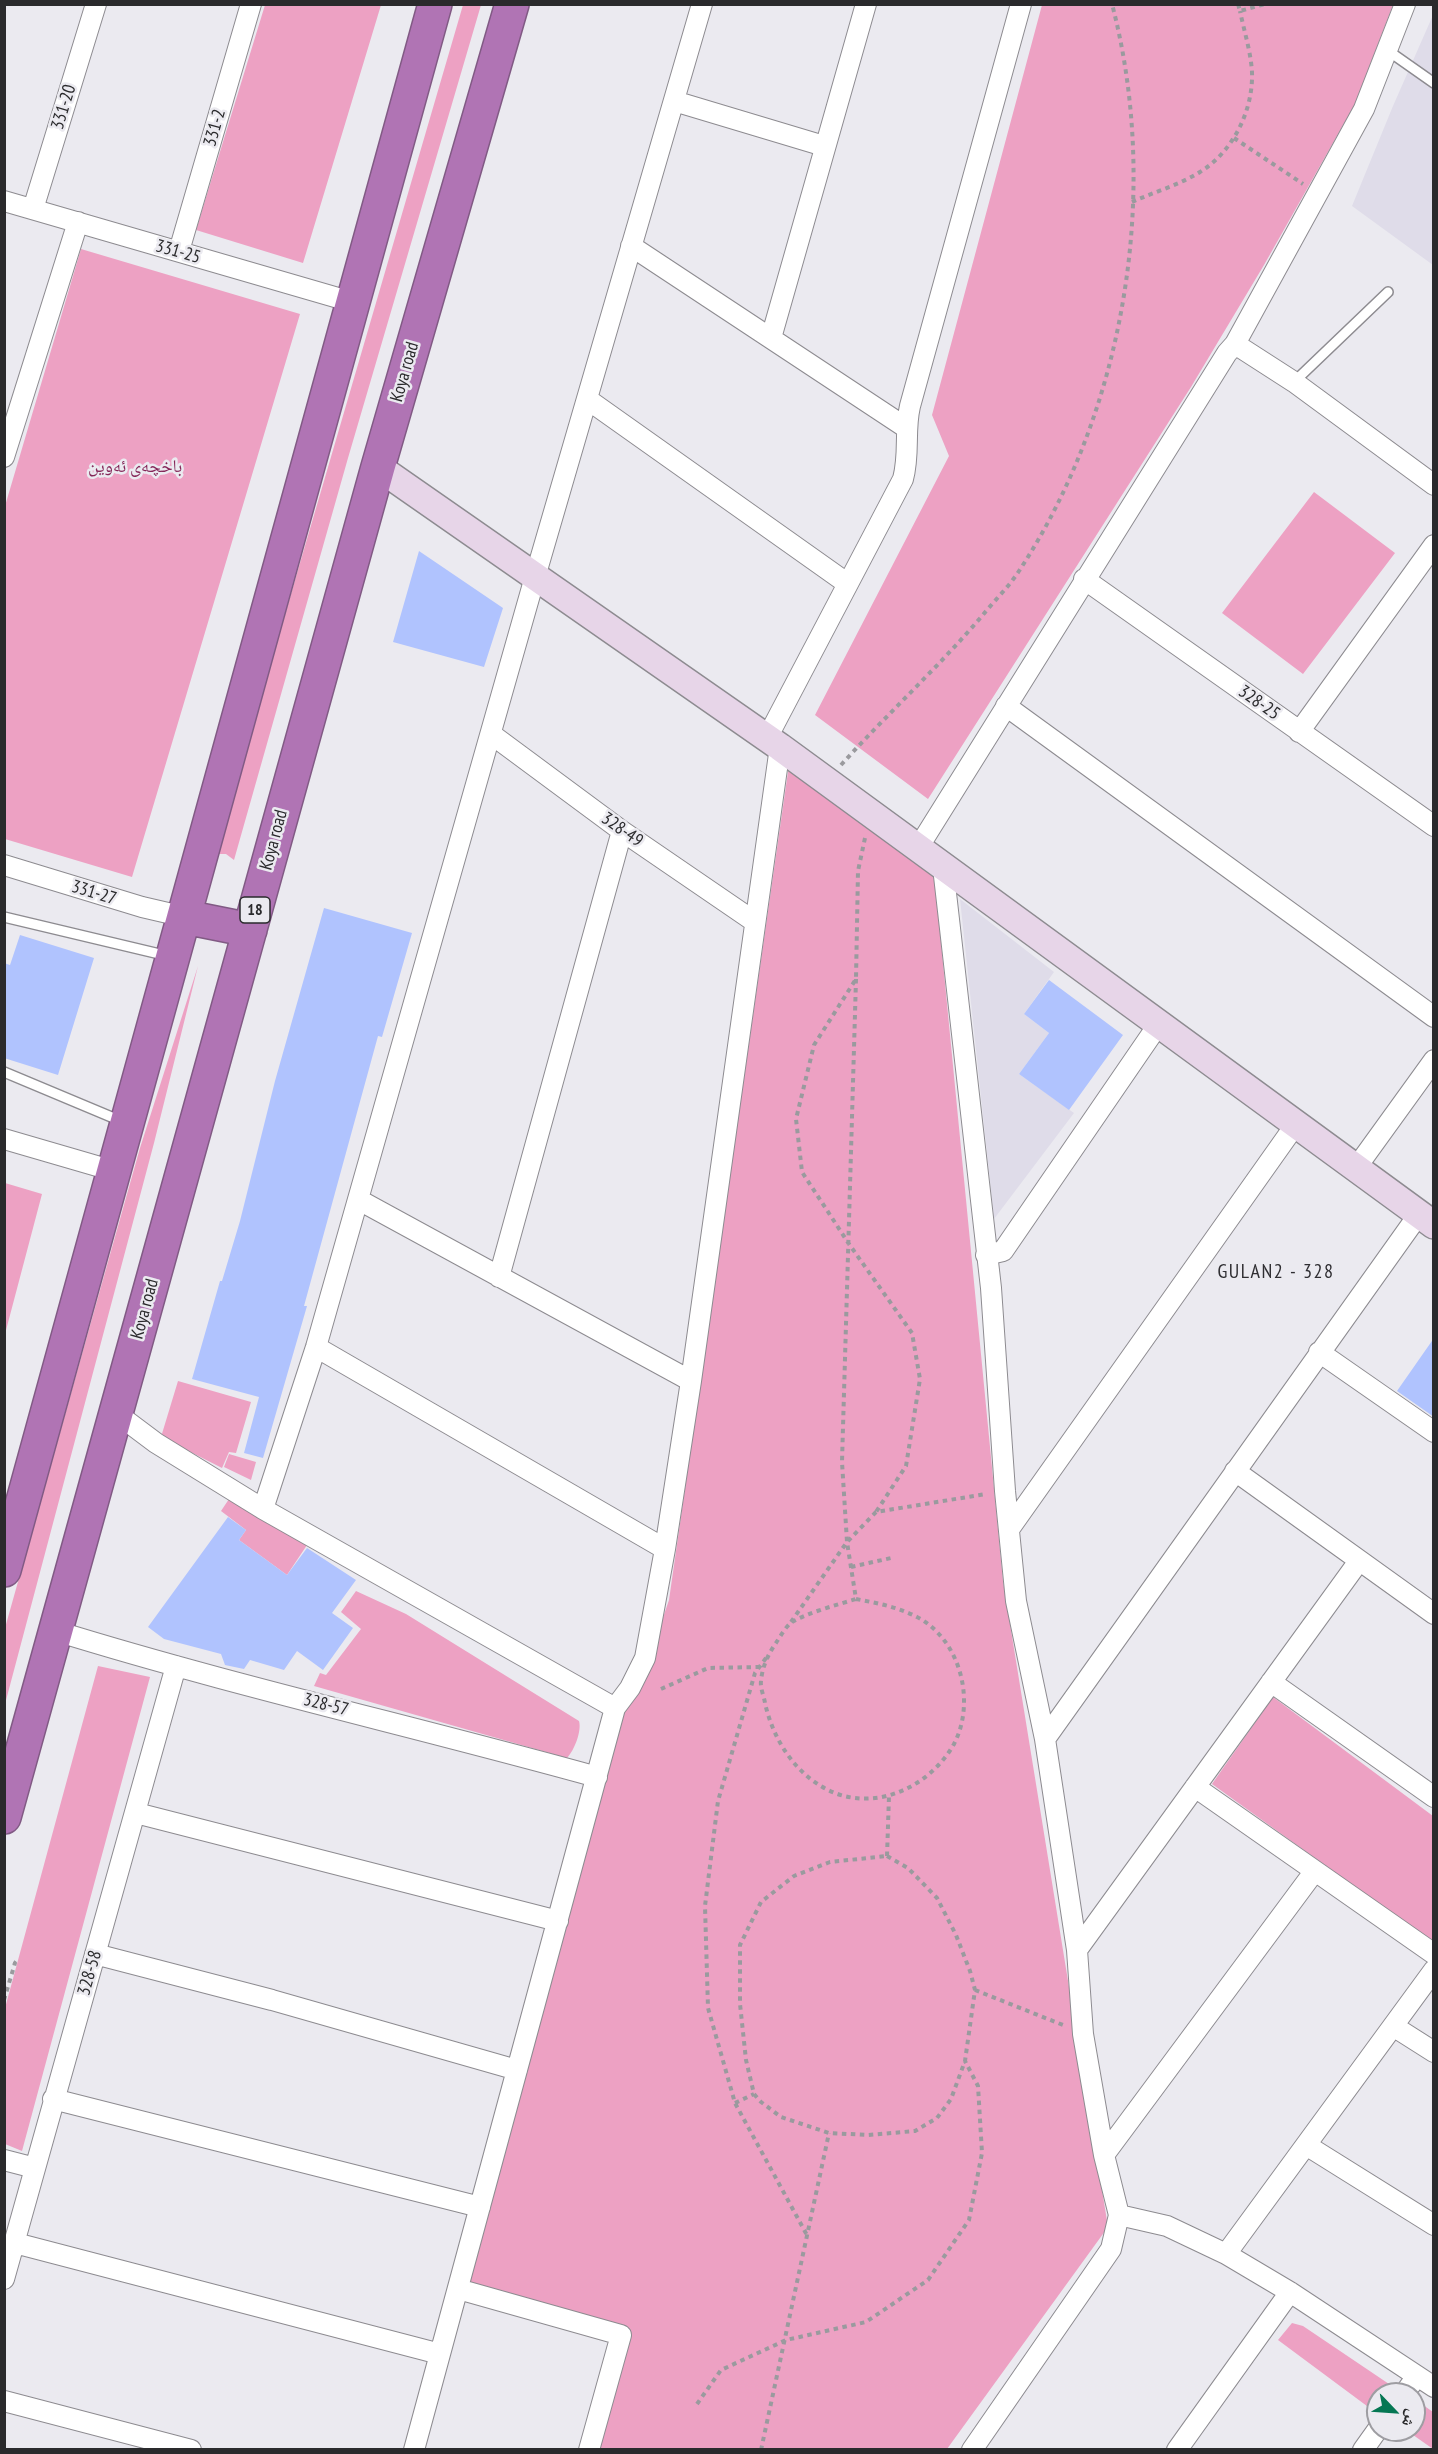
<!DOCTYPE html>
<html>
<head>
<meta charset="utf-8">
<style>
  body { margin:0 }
  #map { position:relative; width:1438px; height:2454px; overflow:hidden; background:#ebeaf0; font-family:"PT Sans Narrow","Noto Naskh Arabic",sans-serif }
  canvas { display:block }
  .frame { position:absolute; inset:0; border:6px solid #2a2a2c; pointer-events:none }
  .north { position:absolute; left:1366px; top:2382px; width:60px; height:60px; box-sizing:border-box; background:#ebeaf0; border:2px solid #9e9da2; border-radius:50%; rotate:115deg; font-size:16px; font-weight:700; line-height:24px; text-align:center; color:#2a2a2c }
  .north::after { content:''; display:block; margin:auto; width:21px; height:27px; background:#057753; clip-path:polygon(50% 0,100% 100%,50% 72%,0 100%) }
</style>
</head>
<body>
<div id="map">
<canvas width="1438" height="2454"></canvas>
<div class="frame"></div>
<div class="north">ش</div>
</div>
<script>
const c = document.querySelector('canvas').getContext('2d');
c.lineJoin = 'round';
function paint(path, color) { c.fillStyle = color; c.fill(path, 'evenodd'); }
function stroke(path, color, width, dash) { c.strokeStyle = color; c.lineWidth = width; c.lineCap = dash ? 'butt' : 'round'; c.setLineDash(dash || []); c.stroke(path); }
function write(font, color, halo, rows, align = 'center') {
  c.font = font + ' "PT Sans Narrow","Noto Naskh Arabic",sans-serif'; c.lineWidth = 5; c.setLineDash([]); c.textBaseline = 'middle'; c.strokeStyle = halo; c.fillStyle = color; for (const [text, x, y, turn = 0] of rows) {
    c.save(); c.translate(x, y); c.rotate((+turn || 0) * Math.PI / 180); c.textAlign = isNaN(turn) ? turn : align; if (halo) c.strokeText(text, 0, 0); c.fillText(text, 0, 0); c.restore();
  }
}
const built = new Path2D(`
  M1433,15V265L1352,206L1393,106Z
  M960,899L1054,972L1024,1014L1049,1033L1019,1074L1074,1113L994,1219Z`);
const green = new Path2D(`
  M265,5H381L303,263L196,230Z
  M463,5H481L348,458L234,860L226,854H215Z
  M1042,5H1393L1355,104L1264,265L1191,387L928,799L815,715L949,456L932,415Z
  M81,249L300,314L132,877L5,839V506Z
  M1314,492L1395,553L1303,674L1222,613Z
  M789,765L934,870L1003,1581L1108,2227L947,2449H586L619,2327L465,2281L617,1701L639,1688L669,1600Z
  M198,966L154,1143L5,1704V1628L140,1148Z
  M5,1183L42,1194L5,1334L4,1183Z
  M178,1381L251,1402L236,1453L229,1452L222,1468L161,1437Z
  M229,1454L256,1462L251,1480L224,1467Z
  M229,1499L313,1536L287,1575L239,1540L246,1530L221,1511Z
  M356,1591L406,1614L579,1721C582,1731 574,1751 567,1758L314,1686L320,1673L326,1675L361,1629L341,1612Z
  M98,1666L150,1677L22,2151L5,2144V2008Z
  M1273,1697L1433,1816V1943L1212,1784Z
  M1292,2323L1303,2326L1389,2384L1393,2390L1389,2394H1378V2408L1375,2412L1278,2340Z
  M1416,2400L1433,2412V2449L1406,2430H1414Z`);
const building = new Path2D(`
  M419,551L503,608L484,667L393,642Z
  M324,908L412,933L382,1037L378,1036L304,1306H307L263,1458L244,1453L259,1397L192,1379L220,1281H222L240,1221L275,1081Z
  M20,935L94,958L58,1075L4,1058V963L10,965Z
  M1049,980L1123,1035L1069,1110L1019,1074L1049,1033L1024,1014Z
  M1434,1338V1417L1397,1391Z
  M228,1517L246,1530L239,1540L287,1575L307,1548L356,1580L332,1613L353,1628L323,1670L297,1651L284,1670L250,1660L244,1669L225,1665L221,1654L164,1639L148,1627Z`);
const path = new Path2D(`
  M1238,4L1240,11L1265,4
  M1234,138L1303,184
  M1132,202C1154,192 1179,185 1200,172C1231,153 1251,115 1252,79C1253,59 1244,31 1240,11
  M841,765C889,712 942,664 987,610C998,597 1010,585 1019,571C1125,410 1161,191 1112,4
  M865,838L858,871L856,979L814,1045L796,1119L802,1172L849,1244L912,1333L920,1379L906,1466L876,1512
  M856,979L842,1462L847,1542L856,1599
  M851,1567L891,1558
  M856,1599C877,1603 898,1607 917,1617C961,1640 976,1702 954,1744C930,1787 874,1814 826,1789C794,1772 773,1739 765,1703C764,1696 760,1688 761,1681C762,1668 768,1654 776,1643C780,1637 786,1626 792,1622C809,1612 837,1605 856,1599Z
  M791,1622L847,1542L876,1512L986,1494
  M766,1658L755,1673L718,1801L705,1906L708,2008L735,2103L808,2237
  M661,1689L708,1668L761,1667
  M887,1856L908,1868L937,1898L956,1935L970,1971L975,1990L965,2061L951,2099L937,2118L915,2131L868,2135L829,2133L781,2117L761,2102L754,2094L746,2060L740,2004V1945L761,1902L794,1876L830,1862Z
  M887,1856L889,1796
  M975,1990L1063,2025
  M4,2000L15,1963L11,1961
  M735,2103L754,2094
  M697,2404L721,2370L786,2340L866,2322L928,2280L969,2220L982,2153L978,2086L965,2061
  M761,2450L829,2133`);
const lane = new Path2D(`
  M1387,50L1434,83
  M1294,382L1388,292
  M4,917L168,956
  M4,1072L121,1121`);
const street = new Path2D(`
  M674,101L824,146
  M4,201L352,302
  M33,209L96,4
  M631,246L905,427
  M179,251L251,4
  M771,338L866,4
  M1235,344L1294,382L1434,485
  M587,399L848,584
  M4,457L78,222
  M1084,579L1434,826
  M1006,706L1434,1017
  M1299,732L1434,545
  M491,734L622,831L755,922
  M767,738L903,479C910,453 904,432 910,406L1021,4
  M918,848L1227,353L1235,344L1364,109L1405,4
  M4,865L142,907L185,917
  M943,867L991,1288L1005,1491L1016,1601L1045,1739L1077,1950L1083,2034L1104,2155L1119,2215L1167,2226L1226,2254L1290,2292L1434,2387
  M4,1139L114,1171
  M1356,1168L1434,1060
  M359,1200L691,1381
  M986,1255L1003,1251L1158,1025
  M499,1277L622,831
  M316,1347L665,1549
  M1319,1352L1434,1432
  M116,1413L156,1443L263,1509L615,1708
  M1235,1471L1434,1614
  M263,1509L316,1347L535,577L702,4
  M1010,1528L1296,1124
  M56,1631C234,1686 417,1727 597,1777
  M1271,1682L1434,1797
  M1045,1739L1419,1214
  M1195,1787L1434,1954
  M136,1813L558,1921
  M1077,1950L1359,1561
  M95,1954L272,2000L517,2070
  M1393,2026L1434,2052
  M53,2099L480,2207
  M1306,2145L1434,2225
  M1104,2155L1314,1872
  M4,2160L35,2168
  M15,2243L440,2354
  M1226,2254L1434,1970
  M4,2279L176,1666
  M458,2289L621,2335L589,2450
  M1404,2394L1417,2376
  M4,2401L191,2450
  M414,2450L615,1708L630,1688L645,1658L665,1549L691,1381L780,747
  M972,2450L1111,2249L1119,2215
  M1177,2450L1290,2292
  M1363,2450L1378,2429`);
const secondary = new Path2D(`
  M378,467L780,747L1434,1225`);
const highway = new Path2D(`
  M185,917L250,930
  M4,1570L435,4
  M4,1817L378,467L512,4`);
const shields = [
  [255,910,30]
];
const shieldNames = [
  ["18",255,910]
];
const streetNames = [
  ["331-20",64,107,-73],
  ["331-2",215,128,-74],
  ["331-25",178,252,16],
  ["Koya road",405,372,-74],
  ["328-25",1259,703,35],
  ["328-49",622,830,35],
  ["Koya road",274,840,-75],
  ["331-27",94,893,17],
  ["Koya road",145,1309,-75],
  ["328-57",326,1705,14],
  ["328-58",90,1973,-74]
];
const parkNames = [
  ["باخچەی ئەوین",135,467]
];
const neighbourhoodNames = [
  ["GULAN2 - 328",1276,1272]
];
paint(built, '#dfdce9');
paint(green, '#eda1c3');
paint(building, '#b0c3fe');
stroke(lane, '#8d8b90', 12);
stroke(street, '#8d8b90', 22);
stroke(secondary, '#8d8b90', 30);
stroke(highway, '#815a84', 36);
stroke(path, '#9a9a9e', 4, [4.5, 4.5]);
stroke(lane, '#fff', 9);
stroke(street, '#fff', 20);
stroke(secondary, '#e7d5e8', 27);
stroke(highway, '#b074b4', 33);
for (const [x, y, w] of shields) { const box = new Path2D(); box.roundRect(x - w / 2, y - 13, w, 26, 4.5); c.fillStyle = '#ebeaf0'; c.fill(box); stroke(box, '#2a2a2c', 1.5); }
write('bold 16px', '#2a2a2c', null, shieldNames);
write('18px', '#2a2a2c', '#ebeaf0', streetNames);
write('18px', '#852759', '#ebeaf0', parkNames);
c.letterSpacing = '1.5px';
write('20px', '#2f2e32', '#ebeaf0', neighbourhoodNames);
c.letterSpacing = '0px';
</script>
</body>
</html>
